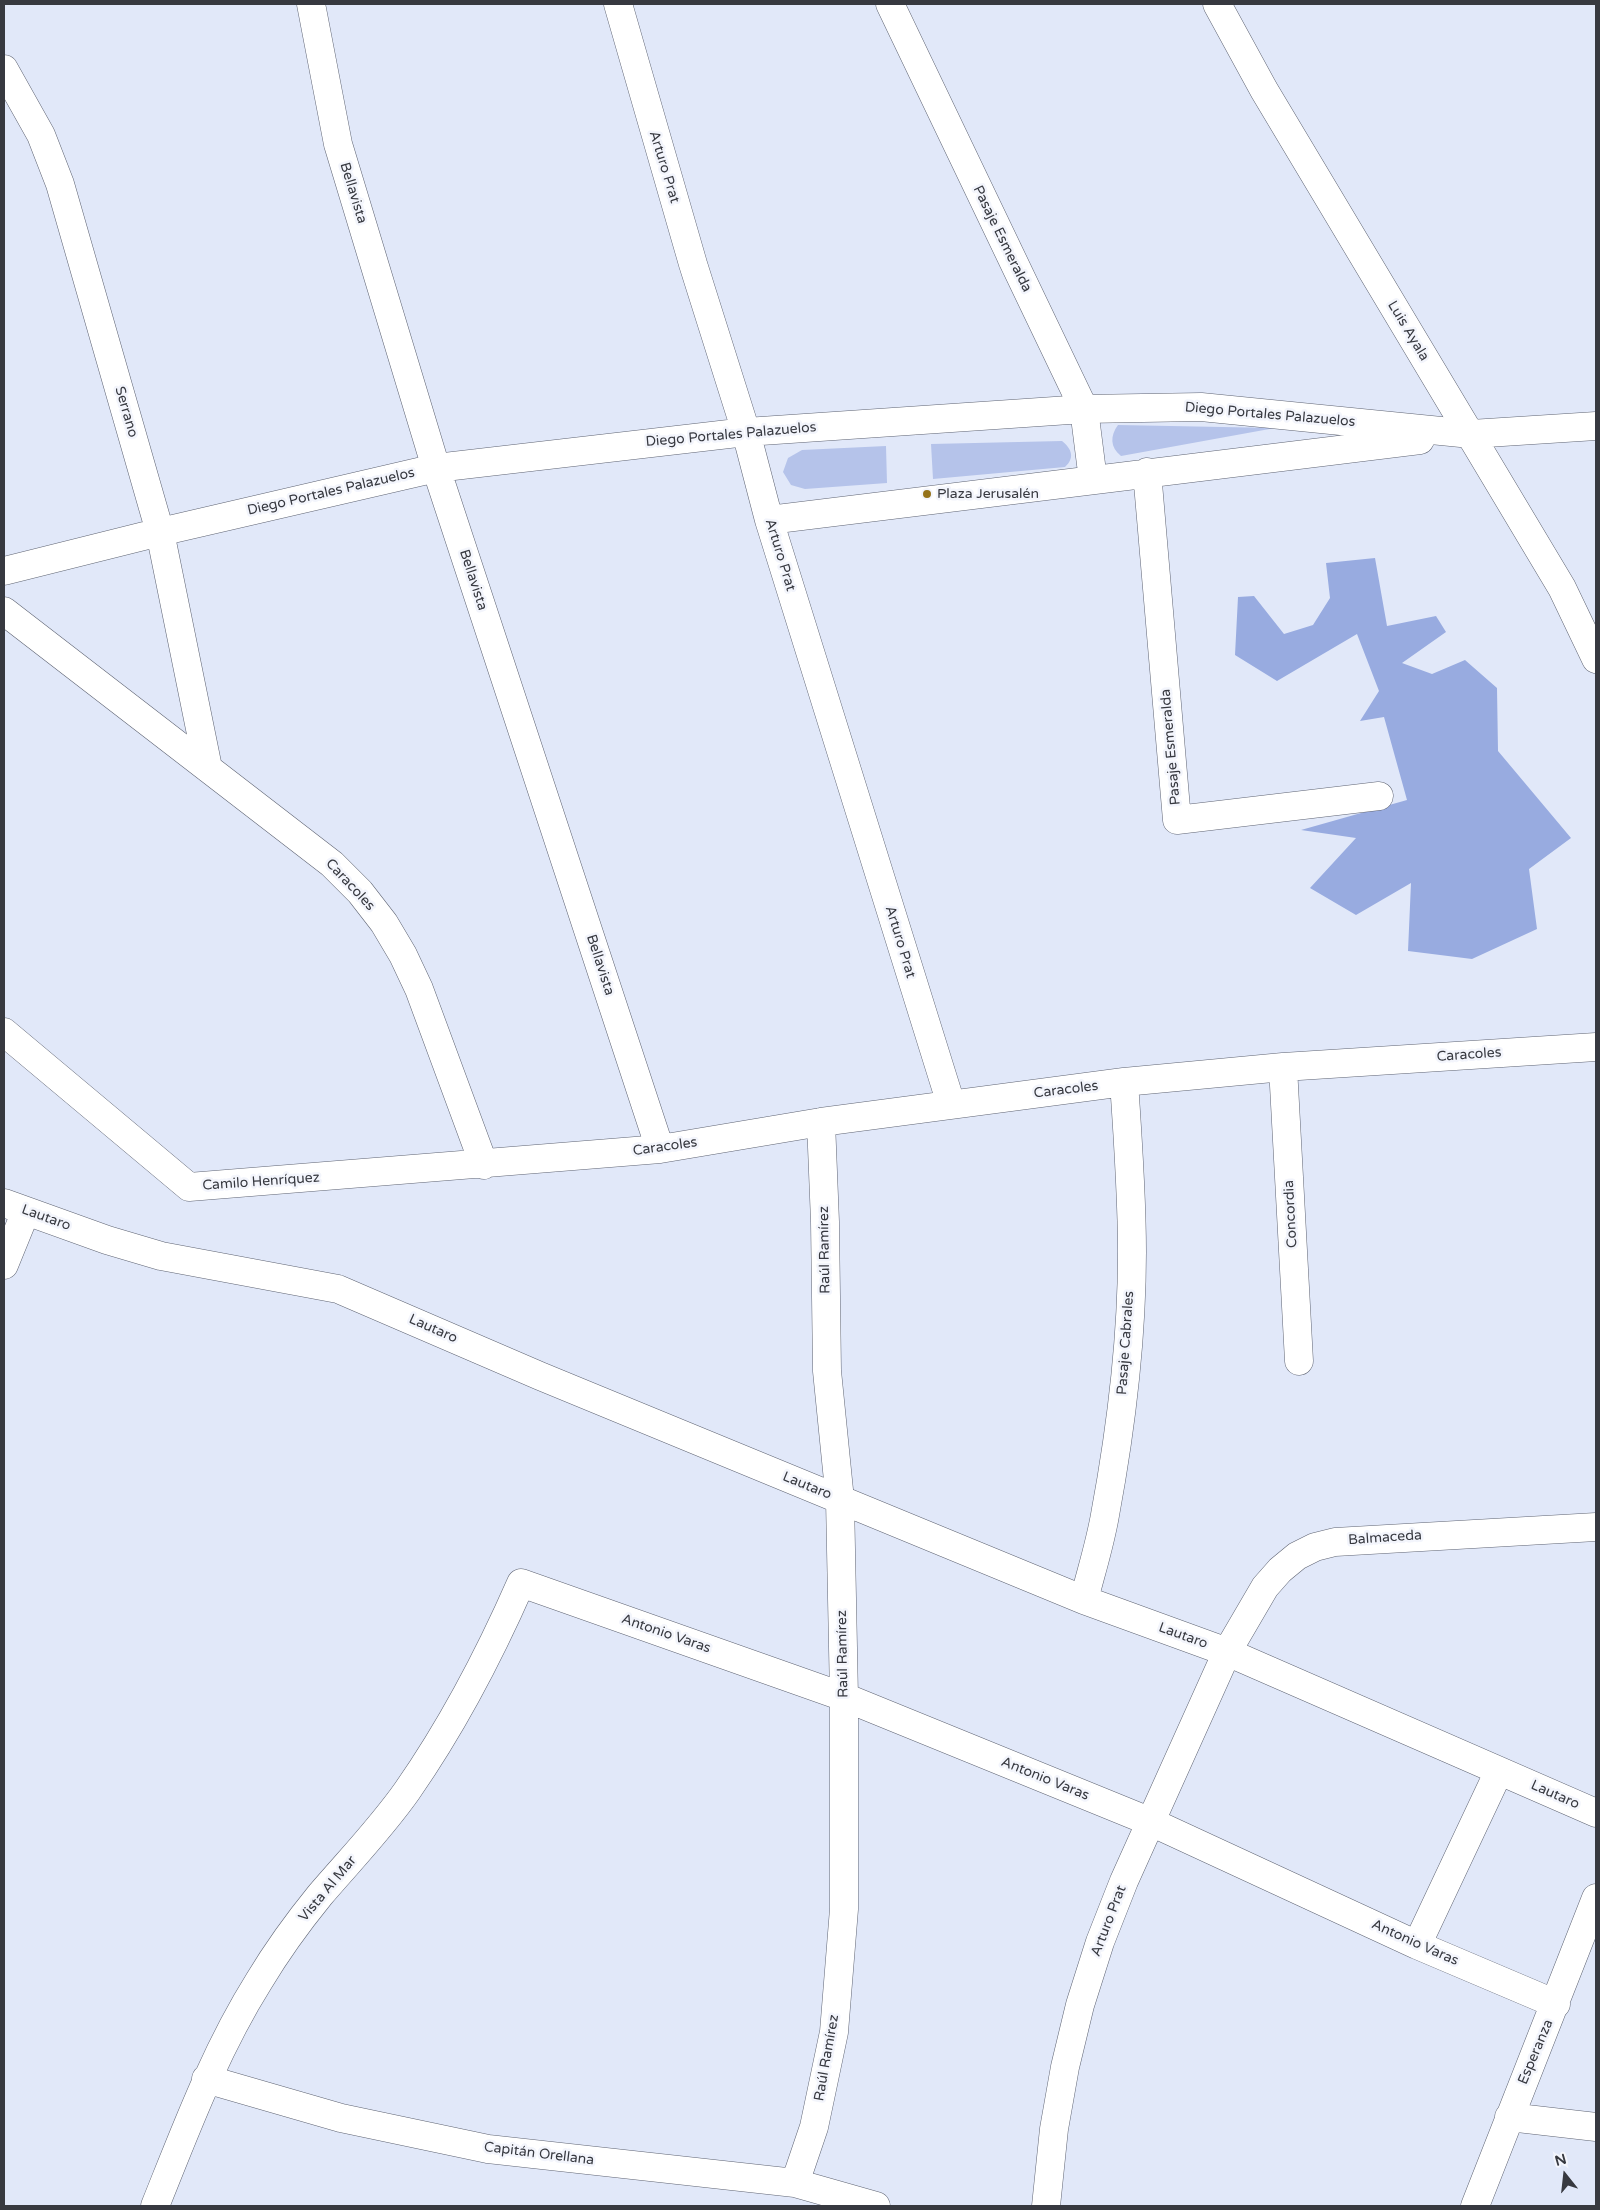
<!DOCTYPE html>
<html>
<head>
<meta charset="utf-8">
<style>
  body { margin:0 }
  #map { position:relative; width:1600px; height:2210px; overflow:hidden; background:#e1e8f9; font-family:"Varela Round",sans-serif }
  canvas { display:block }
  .frame { position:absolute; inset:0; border:5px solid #373940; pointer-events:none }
  .north { position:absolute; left:1540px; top:2150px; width:50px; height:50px; -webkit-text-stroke:4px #f3f5fc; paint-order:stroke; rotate:344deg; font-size:14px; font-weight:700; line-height:20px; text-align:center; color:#373940 }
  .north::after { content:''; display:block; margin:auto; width:18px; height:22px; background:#373940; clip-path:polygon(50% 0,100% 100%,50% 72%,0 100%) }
</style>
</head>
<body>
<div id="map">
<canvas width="1600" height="2210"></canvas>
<div class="frame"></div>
<div class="north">N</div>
</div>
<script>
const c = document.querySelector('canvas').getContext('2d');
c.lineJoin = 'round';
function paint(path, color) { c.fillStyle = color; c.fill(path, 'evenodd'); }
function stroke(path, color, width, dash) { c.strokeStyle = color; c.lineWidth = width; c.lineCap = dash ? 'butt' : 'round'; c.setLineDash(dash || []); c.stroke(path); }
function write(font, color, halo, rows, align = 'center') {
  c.font = font + ' "Varela Round",sans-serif'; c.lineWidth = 5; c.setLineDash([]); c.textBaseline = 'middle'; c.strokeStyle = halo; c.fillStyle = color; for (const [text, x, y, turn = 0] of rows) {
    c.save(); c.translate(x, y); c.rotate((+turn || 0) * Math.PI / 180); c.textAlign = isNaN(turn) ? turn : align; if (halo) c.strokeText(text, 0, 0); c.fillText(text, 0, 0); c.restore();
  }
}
const green = new Path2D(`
  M1118,425L1275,428L1121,456C1110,447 1110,436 1118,425Z
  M1062,441C1072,449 1075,458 1065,467L933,479L931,444Z
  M886,446L887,483L805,489L791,485L783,472L788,458L802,450Z`);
const forest = new Path2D(`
  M1375,558L1387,626L1436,616L1446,632L1402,663L1432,674L1465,660L1497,688L1498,751L1571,838L1529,869L1537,929L1472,959L1408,951L1411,883L1356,915L1310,888L1356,838L1301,830L1407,800L1384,717L1360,721L1379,691L1357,634L1277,681L1235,655L1238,597L1254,596L1284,634L1313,625L1330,598L1326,563Z`);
const minor = new Path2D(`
  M311,4L338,144L436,468L660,1149
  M618,4L693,264L746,432L769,520L951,1104
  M890,4L1084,409L1093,480
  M4,69L41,135L60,184L160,532L208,768
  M1147,472L1177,820L1379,796
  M769,520L1420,440
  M4,571L160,532L436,468L746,432L1084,409L1201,407L1471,434
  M4,611L332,864L360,892L384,923L403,955L419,989L484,1165
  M4,1032L189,1187L660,1149L821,1122L1124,1082L1283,1067L1596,1047
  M1283,1067L1299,1361
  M4,1203L107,1240L161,1256L338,1289L540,1376L1084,1600L1227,1652L1596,1813
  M4,1265L26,1211
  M1084,1600C1091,1572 1100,1544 1105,1515C1121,1429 1132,1340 1132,1252C1132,1196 1128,1139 1124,1082
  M1417,1945L1499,1771
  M206,2079L341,2118L488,2149L795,2183L876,2206
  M1509,2117L1596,2127
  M795,2183L814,2127L834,2032L844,1909V1697L840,1500L827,1371L825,1222L821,1122
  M155,2206C186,2129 215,2051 259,1981C277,1951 298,1922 320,1895C350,1860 381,1828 407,1791C453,1725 489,1656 521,1583L844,1697L1151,1822L1417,1945L1556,2004
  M1046,2206L1054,2129L1065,2067L1080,2005L1100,1942L1124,1881L1227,1652L1265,1587L1280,1570L1297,1556L1315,1547L1335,1542L1596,1527
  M1475,2206L1596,1898`);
const tertiary = new Path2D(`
  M1217,4L1264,90L1562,588L1596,659
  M1471,434L1596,426`);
const markers = [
  [927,494,5,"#95731b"]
];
const streetNames = [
  ["Arturo Prat",664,167,73],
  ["Bellavista",353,193,73],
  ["Pasaje Esmeralda",1002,239,64],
  ["Luis Ayala",1408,331,59],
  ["Serrano",126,412,74],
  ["Diego Portales Palazuelos",1270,415,5],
  ["Diego Portales Palazuelos",731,435,-5],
  ["Diego Portales Palazuelos",331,492,-13],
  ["Arturo Prat",780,555,73],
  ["Bellavista",473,580,72],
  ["Pasaje Esmeralda",1171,747,-95],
  ["Caracoles",350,885,47],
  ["Arturo Prat",900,942,73],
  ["Bellavista",600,965,72],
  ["Caracoles",1469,1055,-4],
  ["Caracoles",1066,1090,-7],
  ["Caracoles",665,1147,-8],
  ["Camilo Henríquez",261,1182,-4],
  ["Concordia",1291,1214,-93],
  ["Lautaro",46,1218,20],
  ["Raúl Ramírez",825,1250,-91],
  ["Lautaro",433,1329,24],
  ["Pasaje Cabrales",1126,1343,-86],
  ["Lautaro",807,1486,22],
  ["Balmaceda",1385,1538,-4],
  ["Antonio Varas",666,1634,19],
  ["Lautaro",1183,1636,20],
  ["Raúl Ramírez",843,1654,-91],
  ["Antonio Varas",1045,1779,22],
  ["Lautaro",1555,1795,24],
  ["Vista Al Mar",328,1889,-50],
  ["Arturo Prat",1109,1921,-69],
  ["Antonio Varas",1415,1943,24],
  ["Esperanza",1536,2052,-67],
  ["Raúl Ramírez",827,2058,-80],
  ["Capitán Orellana",539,2154,7]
];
const poiNames = [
  ["Plaza Jerusalén",937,494]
];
paint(green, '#b5c3ea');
paint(forest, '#98abe0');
stroke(minor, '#5f6473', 29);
stroke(tertiary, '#5f6473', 29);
stroke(minor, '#fff', 28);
stroke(tertiary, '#fff', 28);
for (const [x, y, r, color] of markers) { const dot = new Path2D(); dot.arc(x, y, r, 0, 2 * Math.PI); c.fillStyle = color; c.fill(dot); stroke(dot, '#f3f5fc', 2); }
write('14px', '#373940', '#f3f5fc', streetNames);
write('14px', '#373940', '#f3f5fc', poiNames, 'left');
</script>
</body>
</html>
